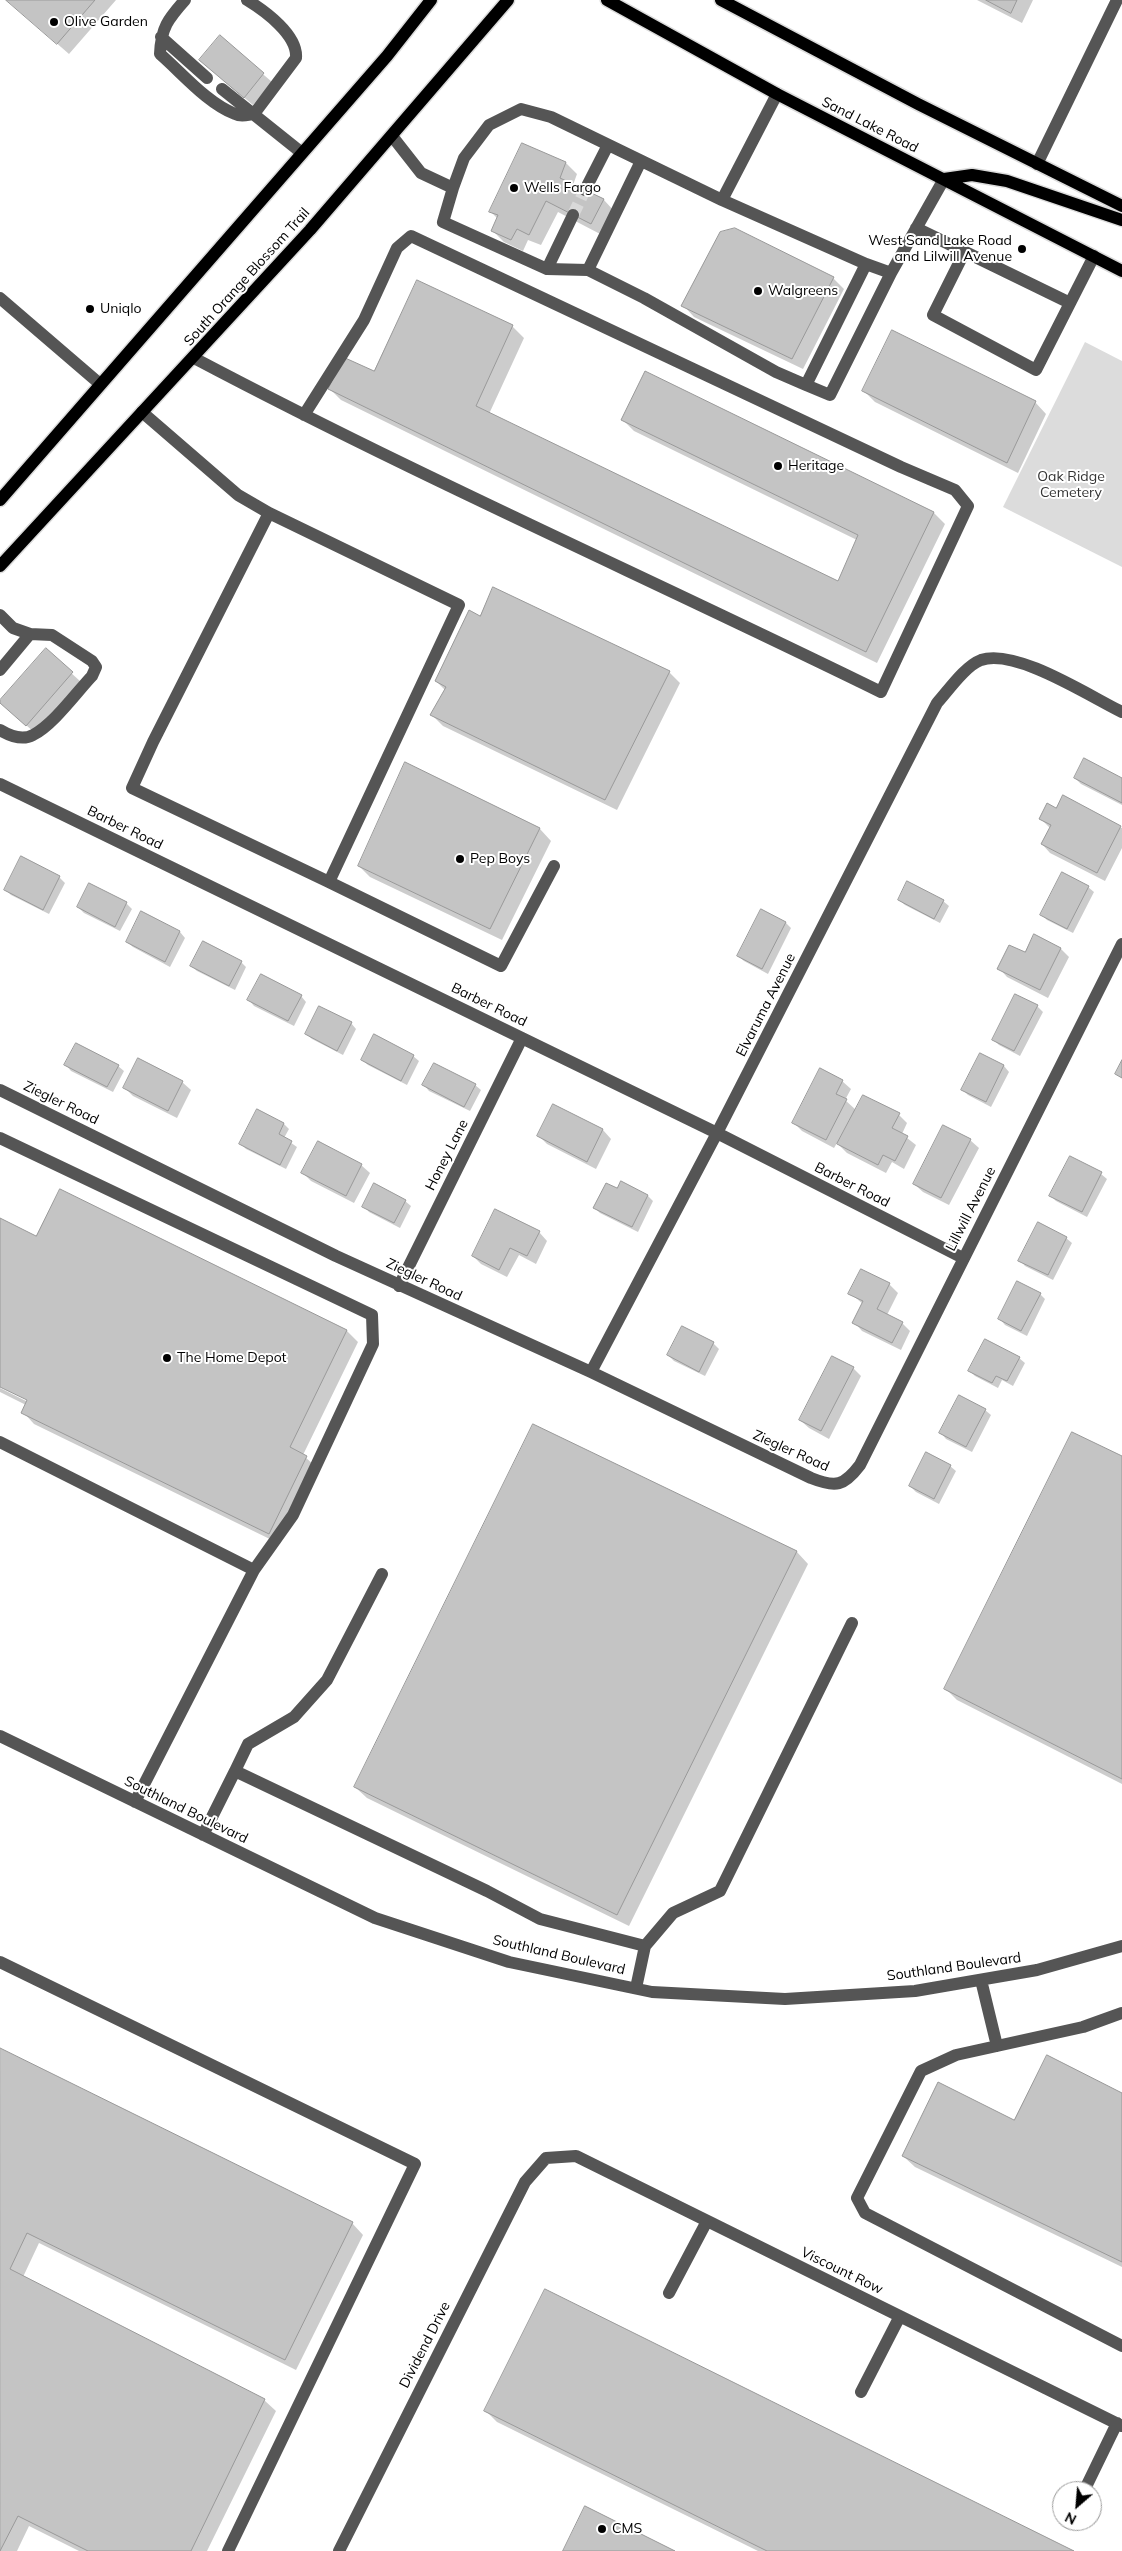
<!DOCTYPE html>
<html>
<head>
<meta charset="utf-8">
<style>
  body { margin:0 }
  #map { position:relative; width:1122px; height:2551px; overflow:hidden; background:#fff; font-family:Mulish,sans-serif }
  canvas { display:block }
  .north { position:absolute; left:1052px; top:2481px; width:50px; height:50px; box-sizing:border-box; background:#fff; border:1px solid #999; border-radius:50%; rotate:207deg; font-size:14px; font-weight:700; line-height:20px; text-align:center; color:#000 }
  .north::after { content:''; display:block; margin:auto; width:18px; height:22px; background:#000; clip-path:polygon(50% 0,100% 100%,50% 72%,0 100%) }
</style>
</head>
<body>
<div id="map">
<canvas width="1122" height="2551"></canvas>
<div class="north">N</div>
</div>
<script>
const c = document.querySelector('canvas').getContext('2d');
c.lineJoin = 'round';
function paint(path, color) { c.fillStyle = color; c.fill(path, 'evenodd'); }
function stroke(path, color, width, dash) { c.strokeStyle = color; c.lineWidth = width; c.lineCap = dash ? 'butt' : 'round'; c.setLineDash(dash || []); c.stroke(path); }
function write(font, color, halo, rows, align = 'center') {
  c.font = font + ' Mulish,sans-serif'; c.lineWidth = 4; c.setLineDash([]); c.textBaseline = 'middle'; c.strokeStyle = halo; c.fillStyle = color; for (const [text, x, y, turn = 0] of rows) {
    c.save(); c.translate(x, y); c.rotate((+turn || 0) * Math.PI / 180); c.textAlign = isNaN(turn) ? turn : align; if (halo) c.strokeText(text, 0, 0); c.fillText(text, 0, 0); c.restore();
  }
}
const green = new Path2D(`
  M1085,342L1122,361V567L1003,507Z`);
const shadow = new Path2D(`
  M7,0H116L69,54Z
  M977,0H1033L1022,23Z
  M220,37L272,82L253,105L209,68Z
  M566,163L577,174L573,185L604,200L615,212L602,235L558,212L541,245L528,240L523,251L504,242L493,231L498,219L491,212Z
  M833,278L844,289L803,369L694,317L683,305Z
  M512,326L524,338L489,414L838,583L857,540L634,431L623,420L645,373L934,513L945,524L877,663L341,400L330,389Z
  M864,391L1035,402L1046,414L1018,473L875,402Z
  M481,618L669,672L680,683L617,810L443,726L432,715L445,690L436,681Z
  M46,650L81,682L35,733L9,710Z
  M406,763L540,829L551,841L502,940L370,877L359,866Z
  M1075,778L1122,779V805L1081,784Z
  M1057,810L1122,828V848L1105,881L1050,853L1042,844L1050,828L1040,818Z
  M22,858L59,877L65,883L49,914L11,895L6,890Z
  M1088,887L1094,892L1073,933L1047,920L1042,915Z
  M899,900L943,901L949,906L940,923L905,905Z
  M126,903L132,909L120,931L84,913L78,907Z
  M761,911L786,923L791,928L768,974L744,961L738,956Z
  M142,913L180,932L185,938L170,967L133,947L127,942Z
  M1034,936L1061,949L1069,957L1048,998L1007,977L999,968L1025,954Z
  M241,962L246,967L235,990L197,971L191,966Z
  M301,996L306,1002L294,1026L254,1006L249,1000Z
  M1037,1006L1043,1012L1020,1056L999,1045L994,1040Z
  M351,1023L356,1029L343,1055L312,1039L306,1034Z
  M980,1055L1004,1066L1009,1072L991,1107L968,1095L963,1090Z
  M413,1056L419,1061L407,1085L368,1065L362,1060Z
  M66,1065L118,1066L124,1071L113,1092L71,1071Z
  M842,1081L851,1089L845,1100L856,1110L899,1115L907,1123L902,1134L916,1145L904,1169L892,1162L886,1173L847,1153L837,1143L834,1148L802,1131L794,1123Z
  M182,1082L191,1090L177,1118L133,1096L124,1087Z
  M424,1085H475L481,1090L470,1111L429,1091Z
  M554,1106L603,1130L611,1139L596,1169L547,1144L539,1136Z
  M258,1110L284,1124L289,1129L284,1138L297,1147L286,1169L246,1149L241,1144Z
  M970,1140L979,1148L949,1205L923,1192L914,1184Z
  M361,1165L370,1173L354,1203L311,1181L303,1173Z
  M1101,1174L1107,1179L1087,1217L1056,1201L1051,1196Z
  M60,1190L347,1331L358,1342L303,1455L317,1468L280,1544L34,1424L23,1412L26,1405L0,1392V1388L32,1404L33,1402L0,1386V1220L37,1238Z
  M618,1190L648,1196L653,1201L638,1232L600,1213L595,1208Z
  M405,1201L411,1206L400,1228L369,1212L364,1206Z
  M539,1232L547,1241L536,1264L519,1255L507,1277L481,1264L473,1256Z
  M1066,1238L1072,1243L1053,1280L1025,1266L1020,1260Z
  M861,1270L889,1284L898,1293L887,1315L902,1323L910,1331L901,1350L862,1331L854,1322L863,1304L850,1293Z
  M1040,1294L1045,1299L1027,1336L1005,1325L1000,1319Z
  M682,1327L713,1343L719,1349L705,1376L674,1361L668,1355Z
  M1019,1358L1025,1363L1013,1386L1002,1380L998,1388L975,1376L970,1371Z
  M853,1368L861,1376L829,1439L809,1428L800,1420Z
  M985,1410L991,1415L972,1452L946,1439L941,1433Z
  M534,1426L797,1552L808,1564L629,1926L367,1798L355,1787Z
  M1122,1458V1784L957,1700L946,1689Z
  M950,1466L956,1471L939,1504L916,1492L910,1486Z
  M0,2049L352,2223L363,2235L296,2370L39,2243L23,2277L264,2400L276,2411L207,2551H79L29,2526L17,2551H0Z
  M1122,2094V2267L915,2167L903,2156L1014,2122Z
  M486,2411L1071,2551H758L497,2422Z`);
const building = new Path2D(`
  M6,0H95L57,44Z
  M986,0H1017L1011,13Z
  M220,35L264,73L244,98L199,60Z
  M522,143L566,162L560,178L604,199L591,224L546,201L529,235L517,229L511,240L491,231L498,215L489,212Z
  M735,228L834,277L792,359L681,306L720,232Z
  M417,280L513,325L476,406L838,581L858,535L621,420L645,371L934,512L866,652L328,389L343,357L374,371Z
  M892,330L1036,401L1007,463L862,391Z
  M493,587L670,671L605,800L430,715L446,687L435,681L469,610L480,616Z
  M46,648L73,672L26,726L0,703V700Z
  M1084,758L1122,778V803L1074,778Z
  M405,762L540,828L490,929L358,866Z
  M1063,795L1121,826L1097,873L1041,844L1051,825L1039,819L1047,803L1056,808Z
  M21,856L60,876L43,910L4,890Z
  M1062,872L1089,886L1067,929L1040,915Z
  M907,881L944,900L934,919L898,900Z
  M89,883L127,902L115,927L77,907Z
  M761,909L786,922L762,969L737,956Z
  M141,911L180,931L165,962L126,942Z
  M1034,934L1061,948L1040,990L997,969L1009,945L1025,952Z
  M203,941L242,961L229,986L190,966Z
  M261,974L302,995L288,1021L247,1000Z
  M1015,994L1038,1005L1014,1051L992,1040Z
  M319,1006L352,1022L337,1051L305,1034Z
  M374,1034L414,1055L401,1081L361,1060Z
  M76,1043L119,1065L107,1087L64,1065Z
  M980,1053L1004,1065L986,1102L961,1090Z
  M138,1058L183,1081L168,1111L123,1088Z
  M1122,1060V1078L1115,1074Z
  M434,1063L476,1084L464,1107L422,1085Z
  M820,1068L843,1080L836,1094L847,1099L826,1140L792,1123Z
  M863,1095L900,1113L892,1128L908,1136L895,1161L883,1155L878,1165L837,1144Z
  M553,1104L603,1129L587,1162L537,1136Z
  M257,1109L284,1123L279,1134L292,1141L280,1165L239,1144Z
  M943,1125L971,1139L941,1198L913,1184Z
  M318,1141L362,1164L346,1196L301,1173Z
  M1070,1156L1102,1172L1082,1212L1049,1196Z
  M621,1181L648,1195L632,1227L593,1208L606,1183L617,1188Z
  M374,1183L406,1200L394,1223L362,1207Z
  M60,1189L347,1330L290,1447L307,1456L269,1534L21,1413L27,1400L0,1387V1218L36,1236Z
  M495,1209L540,1231L527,1256L510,1248L499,1270L472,1256Z
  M1038,1222L1067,1237L1048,1275L1018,1261Z
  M861,1269L890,1283L877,1309L903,1322L892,1343L852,1323L863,1301L848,1294Z
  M1017,1281L1041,1293L1021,1331L998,1319Z
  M682,1326L714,1342L699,1372L667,1355Z
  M985,1339L1020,1357L1007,1381L996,1376L992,1383L968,1371Z
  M832,1356L854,1367L821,1431L799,1420Z
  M959,1395L986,1409L966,1447L939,1433Z
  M533,1424L797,1551L617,1915L354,1787Z
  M1072,1432L1122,1456V1779L944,1689Z
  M926,1452L951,1465L934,1499L909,1486Z
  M0,2048L353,2222L285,2360L27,2233L10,2269L265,2399L191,2551H88L18,2516L0,2551Z
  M1047,2055L1122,2093V2262L902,2156L938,2082L1014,2120Z
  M545,2289L1074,2551H767L484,2411Z
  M585,2506L675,2551H563Z`);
const minorTunnel = new Path2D(`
  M573,215L585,190`);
const minor = new Path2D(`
  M185,0C168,19 161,28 160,54C183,74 207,103 235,114C241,117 247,115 254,114L296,58C298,35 265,11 247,0
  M161,37L207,78
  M222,89L302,153
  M392,136L421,173L453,188L464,158L489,125L521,109L551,117L722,200L777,94
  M1037,164L1117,0
  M453,188L443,222L547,269L588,270L644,298L776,372L806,385L866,264L722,200
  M585,190L608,145
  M916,228L1070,303
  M964,253L933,315L1036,370L1094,256
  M866,264L891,273L944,179
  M547,269L573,215
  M588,270L641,161
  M0,298L100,384
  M194,358C419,477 653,580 881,692L968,506L955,490L901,467L411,236L397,248L364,320L304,415
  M806,385L830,395L891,273
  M142,412L238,495L269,513L153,742L132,788L329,882L459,605L269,513
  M0,615L13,628L30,634L52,635L92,661L96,667L92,676C76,693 53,725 33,735C22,741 10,736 0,730
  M0,670L30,634
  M0,784L717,1133L963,1258
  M329,882L501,966L554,866
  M0,1090L336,1256L591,1372L811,1478C836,1488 844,1486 860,1465L1122,944
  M0,1138L372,1315L373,1344L293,1515L254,1570
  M399,1286L522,1038
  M591,1372L717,1133L937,703C948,691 965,666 981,660C1016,648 1089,696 1122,712
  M0,1442L254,1570L135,1802
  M0,1736L375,1918L509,1962L652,1992L785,1999L915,1991L1037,1970L1122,1946
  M235,1771L248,1744L294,1717L327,1680L382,1574
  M203,1835L235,1771L487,1891L540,1919L645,1946
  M0,1962L415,2164L228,2551
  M981,1980L997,2046
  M636,1988L645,1946L673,1913L720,1891L852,1623
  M1122,2013L1083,2027L956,2055L921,2071L857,2198L865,2213L1122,2346
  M669,2293L707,2221
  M861,2392L900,2316
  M1084,2491L1117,2423
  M339,2551L525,2182L546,2158L576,2156L1122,2426`);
const major = new Path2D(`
  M607,0L777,94L1122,271
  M721,0L918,104L1122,206
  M944,179L972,175L1007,181L1122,220
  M0,500L387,56L431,0
  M0,566L310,230L508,0`);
const markers = [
  [54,22,5,"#000"],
  [514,188,5,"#000"],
  [1022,249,5,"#000"],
  [758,291,5,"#000"],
  [90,309,5,"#000"],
  [778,466,5,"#000"],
  [460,859,5,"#000"],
  [167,1358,5,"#000"],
  [602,2529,5,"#000"]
];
const poiNames = [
  ["Olive Garden",64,22],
  ["Wells Fargo",524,188],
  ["West Sand Lake Road",1012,241,"right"],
  ["and Lilwill Avenue",1012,257,"right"],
  ["Walgreens",768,291],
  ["Uniqlo",100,309],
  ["Heritage",788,466],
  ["Pep Boys",470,859],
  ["The Home Depot",177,1358],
  ["CMS",612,2529]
];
const streetNames = [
  ["Sand Lake Road",870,125,27],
  ["South Orange Blossom Trail",247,277,-48],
  ["Barber Road",125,828,26],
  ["Barber Road",489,1005,26],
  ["Elvaruma Avenue",766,1005,-63],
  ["Ziegler Road",61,1103,26],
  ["Honey Lane",447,1155,-63],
  ["Barber Road",852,1185,27],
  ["Lillwill Avenue",971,1209,-63],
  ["Ziegler Road",424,1280,25],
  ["Ziegler Road",791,1451,24],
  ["Southland Boulevard",186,1810,26],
  ["Southland Boulevard",559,1955,13],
  ["Southland Boulevard",954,1967,-8],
  ["Viscount Row",842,2271,26],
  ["Dividend Drive",425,2345,-63]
];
const parkNames = [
  ["Oak Ridge",1071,477],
  ["Cemetery",1071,493]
];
paint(green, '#dcdcdc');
paint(shadow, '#0003');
paint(building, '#c4c4c4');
stroke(building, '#999', 1);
stroke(minorTunnel, '#d9d9d9', 12, [12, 6]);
stroke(major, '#dbdbdb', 15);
stroke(minor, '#555', 12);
stroke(major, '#000', 12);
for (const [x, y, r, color] of markers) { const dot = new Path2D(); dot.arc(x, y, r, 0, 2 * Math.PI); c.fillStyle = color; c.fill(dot); stroke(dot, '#fff', 2); }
write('14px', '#000', '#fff', poiNames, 'left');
write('14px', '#000', '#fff', streetNames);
write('14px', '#333', '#fff', parkNames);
</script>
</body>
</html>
